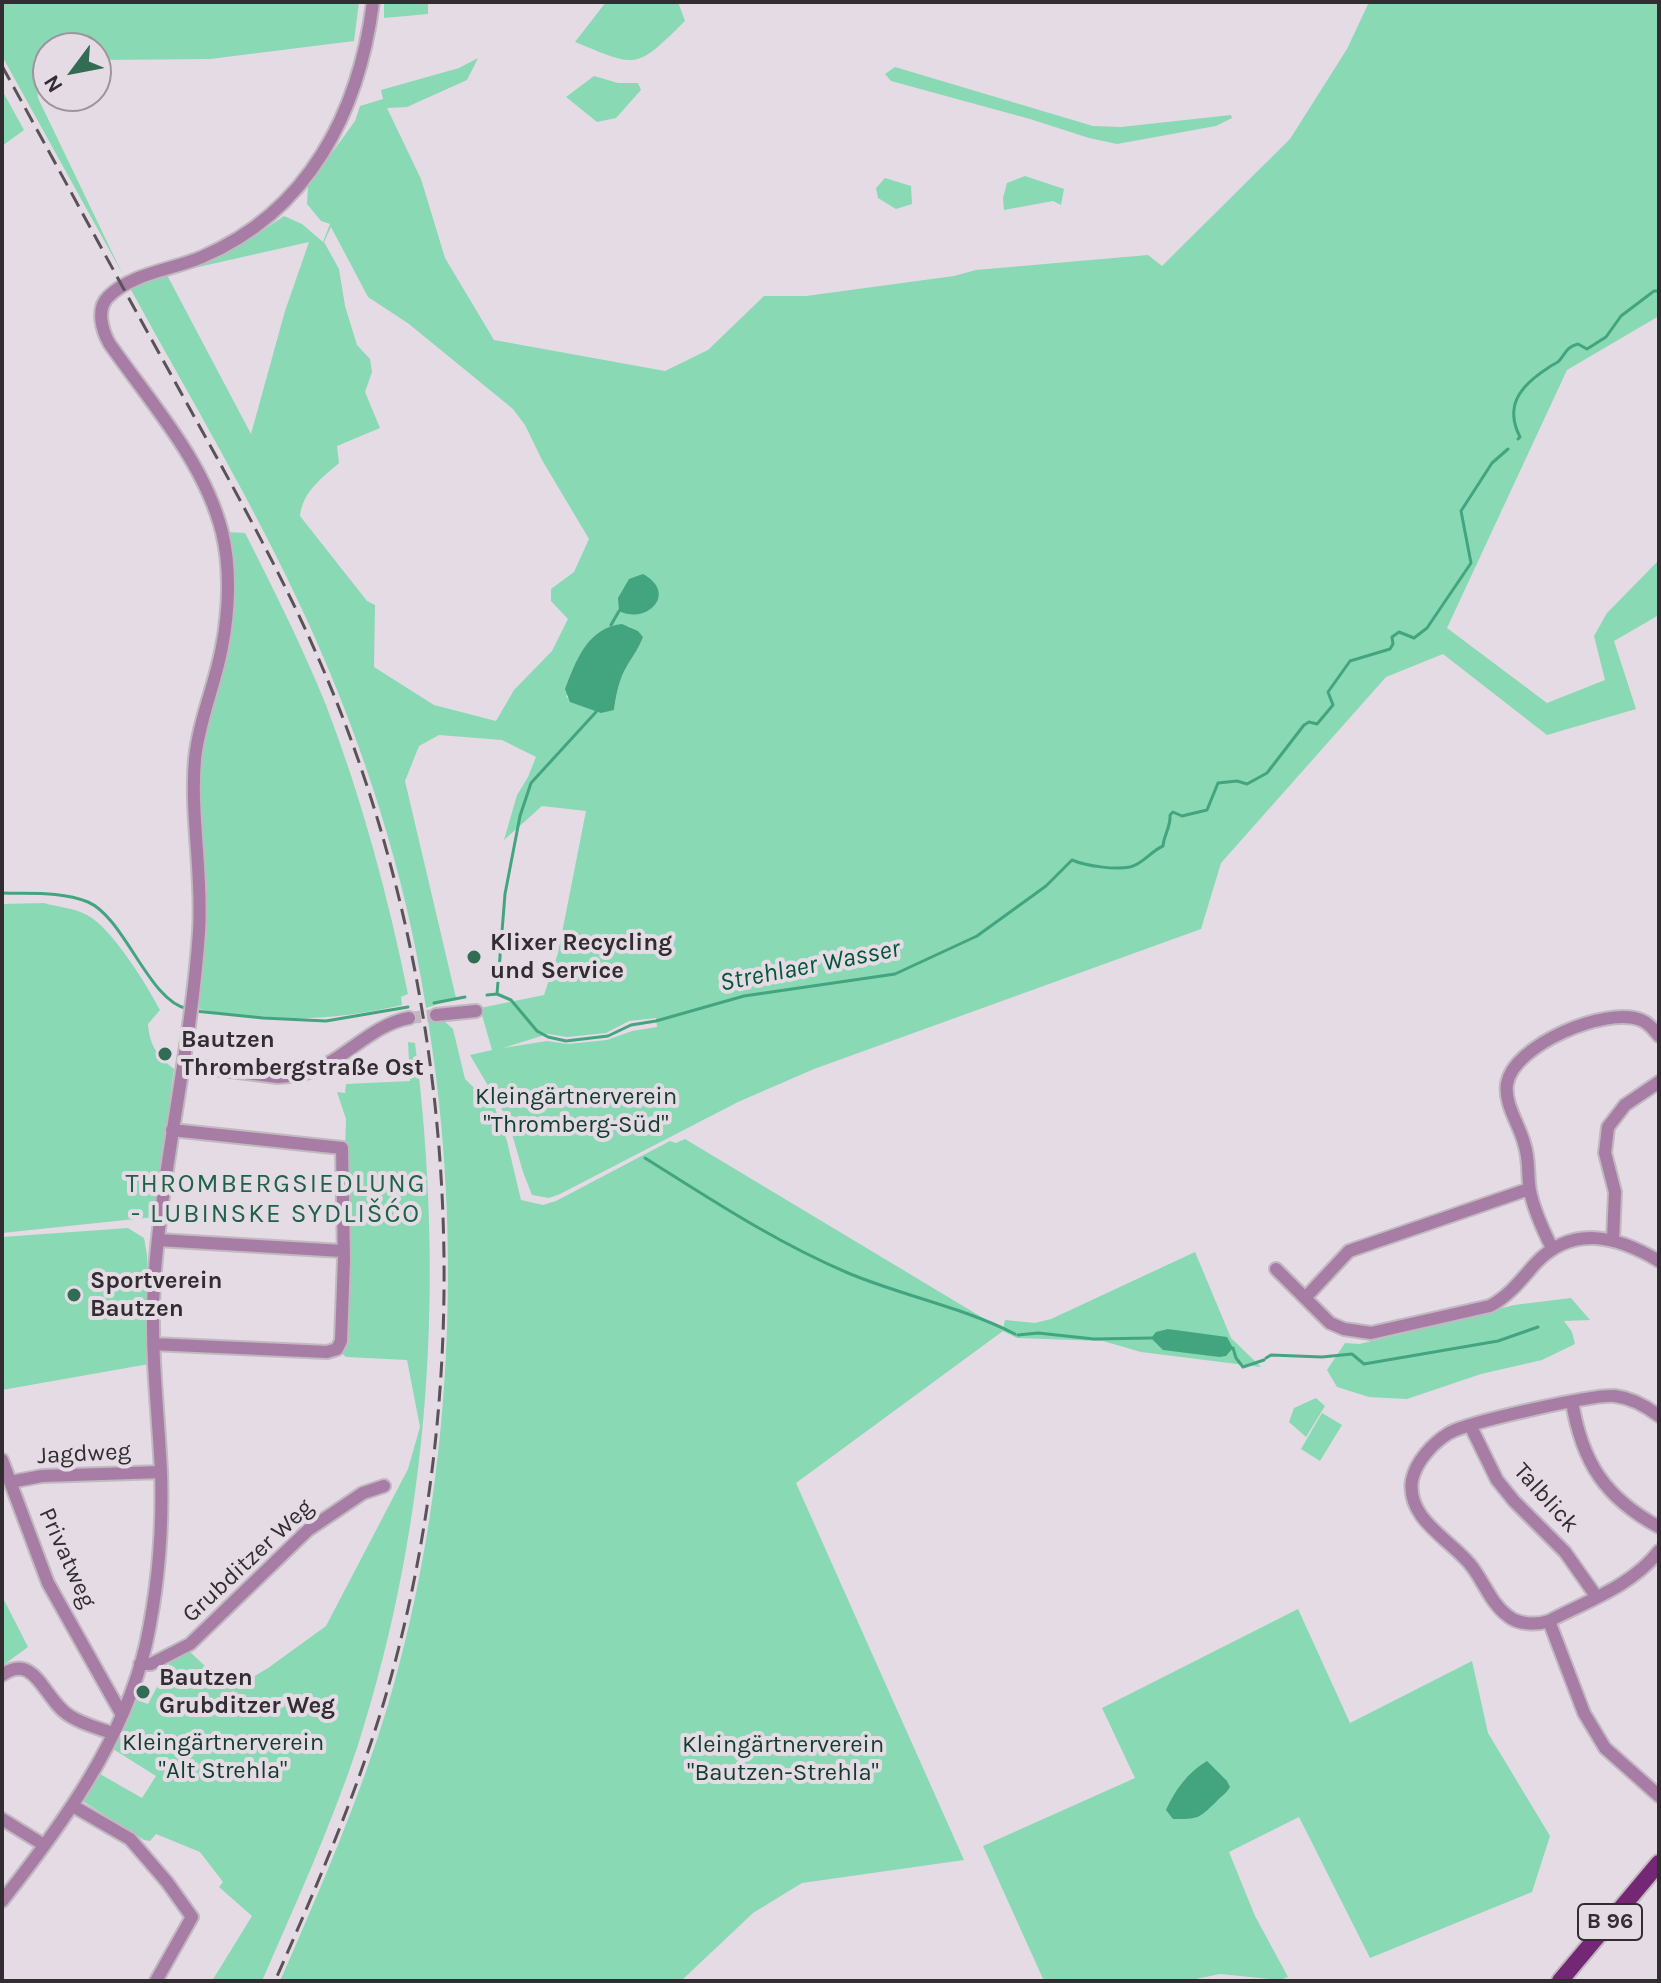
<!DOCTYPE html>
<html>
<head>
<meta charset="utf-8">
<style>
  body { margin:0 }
  #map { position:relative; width:1661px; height:1983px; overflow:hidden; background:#e5dbe4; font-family:Karla,sans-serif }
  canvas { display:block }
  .frame { position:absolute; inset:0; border:4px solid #312d31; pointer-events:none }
  .north { position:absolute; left:32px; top:32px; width:80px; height:80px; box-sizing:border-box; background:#e5dbe4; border:2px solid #9d959c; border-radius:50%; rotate:238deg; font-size:22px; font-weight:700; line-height:32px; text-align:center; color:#312d31 }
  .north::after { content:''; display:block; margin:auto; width:28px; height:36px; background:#336c54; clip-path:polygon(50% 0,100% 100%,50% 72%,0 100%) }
</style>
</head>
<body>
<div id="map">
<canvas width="1661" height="1983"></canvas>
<div class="frame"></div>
<div class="north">N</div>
</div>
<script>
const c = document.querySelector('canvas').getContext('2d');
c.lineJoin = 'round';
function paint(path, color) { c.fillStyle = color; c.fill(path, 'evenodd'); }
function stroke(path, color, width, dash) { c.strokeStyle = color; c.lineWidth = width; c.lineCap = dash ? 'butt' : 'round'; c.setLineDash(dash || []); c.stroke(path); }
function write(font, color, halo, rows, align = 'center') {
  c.font = font + ' Karla,sans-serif'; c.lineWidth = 8; c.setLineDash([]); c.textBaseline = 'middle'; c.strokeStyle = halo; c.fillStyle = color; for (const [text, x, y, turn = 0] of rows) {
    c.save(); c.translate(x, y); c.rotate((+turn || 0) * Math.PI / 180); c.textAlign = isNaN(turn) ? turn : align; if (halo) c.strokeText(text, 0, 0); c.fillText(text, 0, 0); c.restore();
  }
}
const green = new Path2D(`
  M2,2H359L354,41L210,59L96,60V48H48V58H34L38,98L122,273L2,56Z
  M384,2H428V14L384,18Z
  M606,2H678L685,21C635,70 639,68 575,42Z
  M1369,2H1659V316L1567,370L1447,628L1547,703L1605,680L1594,636L1607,613L1659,560V615L1614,641L1636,709L1547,735L1443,654L1386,677L1221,863L1201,929L814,1069L738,1102L560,1194L549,1198L532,1195L523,1172L508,1120L470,1055L492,1050L480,1008L544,995L558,953L586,811L542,806L504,840L517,795L528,777L536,757L502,740L439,735L419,746L405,781L456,998L426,1008C406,875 363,743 307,620C255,506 190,398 130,288L167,275L251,434L285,311L309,242L194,268L253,237L284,216L302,224L323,242L330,224L321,221L307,204L308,186L355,121L360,106L383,99L381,90L459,68L478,58L467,80L407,107L387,108L421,179L445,258L494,340L665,371L708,350L764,296H806L954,276L976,270L1148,255L1162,266L1290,139L1347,49ZM331,227L368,297L409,324L513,409L525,425L542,460L589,539L574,572L551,589V601L568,619L552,651L514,690L496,721L434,705L374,667L375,605L367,601L300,516C303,491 321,479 339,463L337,446L380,428L365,392L372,372L370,359L357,345L345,306L339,269L324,242ZM628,626L643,637C639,648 633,656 627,666C619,679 616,695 614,710L566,697ZM656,1018L657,1027L632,1031L607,1040L568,1044L547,1041L503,1048L548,1034L567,1037L606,1033L629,1021Z
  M895,67L1093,126L1121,127L1231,115L1232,118L1216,126L1117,144L1089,138L1030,119L891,81L885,74Z
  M594,76L618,83H638L641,90L616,118L597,122L566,97Z
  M2,90L24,130L2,146Z
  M1025,176L1064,189L1061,205L1053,201L1004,210L1003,198L1007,183Z
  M885,178L911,186L912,204L896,209L878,198L876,188Z
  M226,532L245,533C274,590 302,646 326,705C362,799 388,896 408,994L401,997L402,1005C336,1021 266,1023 199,1009L206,932L197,785L198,750L222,672Z
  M44,903C57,907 75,908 87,915C111,927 147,985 160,1010L148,1024C150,1047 157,1055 174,1069L154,1217L2,1233V904Z
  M442,1019L453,1029L465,1079L495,1108L507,1141L521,1200L543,1205L556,1201L670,1141L676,1143L685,1139L1003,1330L1005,1320L1035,1323L1051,1319L1195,1252L1231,1338L1261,1367L1141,1352L1103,1341L1017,1338L1003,1331L796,1483L964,1860L802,1883L753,1913L681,1981H280C320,1890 359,1800 388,1705C452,1492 464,1240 428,1021ZM1168,1329L1194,1334L1219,1357L1198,1353Z
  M408,1042L415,1043C445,1279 431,1518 358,1745C331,1826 296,1903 262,1981H212L252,1916L219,1887L223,1882L200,1852L156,1834L150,1841L144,1840L84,1802L100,1774L142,1798L156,1776L113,1749L137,1700L148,1704L170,1662L189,1651L222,1682L233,1689L268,1668L326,1626L408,1469L420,1427L407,1360L346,1357L339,1351L346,1119L337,1092L345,1093L346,1084L410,1081Z
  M128,1228L144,1238L147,1255L149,1364L2,1390V1237Z
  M1571,1298L1590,1320L1564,1321L1572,1332L1575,1344L1542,1360L1481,1374L1407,1399L1369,1397L1337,1387L1327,1370L1345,1343L1359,1344L1402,1334L1514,1305Z
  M1316,1398L1325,1406L1306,1437L1289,1422L1294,1408Z
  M1322,1413L1342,1425L1320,1461L1301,1449Z
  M2,1596L28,1647L2,1666Z
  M1298,1609L1350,1723L1472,1661L1488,1733L1550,1836L1532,1892L1370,1958L1299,1817L1229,1852L1255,1916L1288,1977L1280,1980L1220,1974L1186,1981H1044L983,1846L1135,1778L1102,1708Z`);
const water = new Path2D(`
  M643,574C679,594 646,625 619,611L618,598L629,579Z
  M622,624L638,631L643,637C639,648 633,656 627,666C619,679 616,695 614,710L601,713L570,702L565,689C576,661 587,628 622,624Z
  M1168,1329L1227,1337L1233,1348L1226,1356L1219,1357L1163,1350L1151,1338L1156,1332Z
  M1207,1761L1227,1781L1230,1787C1225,1795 1221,1796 1216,1802C1198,1819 1199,1819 1173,1819L1166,1810C1175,1790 1188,1772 1207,1761Z`);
const stream = new Path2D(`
  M1518,439L1520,437C1504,406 1520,386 1548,368C1550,366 1557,363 1559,361C1566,353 1566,347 1578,344L1587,349L1606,337L1621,316L1654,291H1659
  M611,625L619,611
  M2,893C30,894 61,891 88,902C125,918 149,1002 188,1009
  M497,994L505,894L520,816L531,783L596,712
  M487,995L497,994L511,1000L537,1031L548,1037L566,1041L608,1036L631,1025L656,1021L744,996L895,974L977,936L1046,886L1072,860C1086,866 1115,870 1130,867C1143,864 1151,851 1163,846C1164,834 1171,827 1170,815L1173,812L1182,816L1207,810L1218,783L1237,781L1247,784L1267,773L1304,725L1309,722L1317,724L1333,705L1328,692L1350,661L1390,649L1393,644L1392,637L1399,632L1414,638L1427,628L1471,563L1461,511L1492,463L1508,449
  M434,1003L465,997
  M195,1011L263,1018L326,1021L408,1007
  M645,1158C712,1200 775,1242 848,1273C903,1296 962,1307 1015,1334
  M1018,1335L1038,1333L1094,1339L1151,1338
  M1233,1348L1236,1358L1243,1367L1264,1360
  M1266,1358L1271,1355L1322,1357L1352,1354L1364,1364L1498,1341L1538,1327`);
const minorTunnel = new Path2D(`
  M409,1018L436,1015`);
const minor = new Path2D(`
  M436,1015L476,1011
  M183,1065L278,1077C288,1076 300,1076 309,1072C345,1060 371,1025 409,1018
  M1613,1239L1615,1192L1605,1153L1608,1127L1625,1105L1659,1082
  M158,1240L342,1251
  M1552,1248C1543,1230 1534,1211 1530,1191C1527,1175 1530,1160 1524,1143C1519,1124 1504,1104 1507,1084C1513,1045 1606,1006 1641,1020C1649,1023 1654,1030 1659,1036
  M1276,1269L1330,1323L1344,1329L1371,1333L1490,1306C1509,1296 1521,1280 1535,1264C1572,1224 1617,1236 1659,1261
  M1306,1297L1349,1251L1529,1189
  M153,1344L327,1352L337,1349L341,1341L344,1259L342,1148L172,1130
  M1572,1402C1582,1462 1605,1498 1659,1527
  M1659,1416C1646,1406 1632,1398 1615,1396C1593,1394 1469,1422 1449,1433C1433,1443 1416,1461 1412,1480C1406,1518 1449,1539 1469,1563C1483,1579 1490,1603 1508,1616C1519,1625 1537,1625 1549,1621C1587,1601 1632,1586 1659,1551
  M1470,1425L1497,1480L1514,1501L1565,1552L1596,1596
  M2,1460L48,1583L121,1713
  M10,1482L42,1476L161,1472
  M1549,1621L1584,1713L1605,1748L1659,1796
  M140,1664H151L190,1644L308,1530L363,1493L384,1486
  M2,1675C36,1651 44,1701 70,1716C82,1724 98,1728 112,1733
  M73,1806L130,1839L167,1882L192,1917L156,1981
  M2,1819L44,1845
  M2,1901C62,1825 124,1740 146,1644C158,1588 163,1529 161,1472C158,1409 150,1346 154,1283C162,1165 191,1050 199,932C203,874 190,816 195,759C199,720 215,685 222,647C229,611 231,568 222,532C204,461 150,402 109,343C102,330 96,309 108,297C132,273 172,270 202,257C309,211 359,112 373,2`);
const major = new Path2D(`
  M1560,1981L1659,1863`);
const rail = new Path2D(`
  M2,66C60,171 116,276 174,380C225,473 278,565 320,662C459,982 483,1370 383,1705C354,1800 315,1890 275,1981`);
const markers = [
  [474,957,8,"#336c54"],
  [165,1054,8,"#336c54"],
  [74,1295,8,"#336c54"],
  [143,1692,8,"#336c54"]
];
const shields = [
  [1610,1922,64]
];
const shieldNames = [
  ["B 96",1610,1922]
];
const poiNames = [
  ["Klixer Recycling",490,943],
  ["und Service",490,971],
  ["Bautzen",181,1040],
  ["Thrombergstraße Ost",181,1068],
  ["Sportverein",90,1281],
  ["Bautzen",90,1309],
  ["Bautzen",159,1678],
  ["Grubditzer Weg",159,1706]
];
const parkNames = [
  ["Kleingärtnerverein",576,1097],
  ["\"Thromberg-Süd\"",576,1125],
  ["Kleingärtnerverein",223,1743],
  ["\"Alt Strehla\"",223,1771],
  ["Kleingärtnerverein",783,1745],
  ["\"Bautzen-Strehla\"",783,1773]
];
const streetNames = [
  ["Jagdweg",84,1454,-3],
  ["Talblick",1546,1498,48],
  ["Privatweg",67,1558,66],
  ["Grubditzer Weg",248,1561,-43]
];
const waterNames = [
  ["Strehlaer Wasser",810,966,-11]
];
const neighbourhoodNames = [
  ["THROMBERGSIEDLUNG",276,1185],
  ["- LUBINSKE SYDLIŠĆO",276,1215]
];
paint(green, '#89d9b5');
paint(water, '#43a57f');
stroke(stream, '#43a57f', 3);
stroke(minorTunnel, '#c1b8c0', 12, [12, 6]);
stroke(minor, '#c1b8c0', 16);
stroke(major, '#c1b8c0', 20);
stroke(minor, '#a77da6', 12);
stroke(major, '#732774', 16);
stroke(rail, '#595358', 3, [16, 8]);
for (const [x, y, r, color] of markers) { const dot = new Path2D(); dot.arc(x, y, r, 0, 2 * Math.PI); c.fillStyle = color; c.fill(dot); stroke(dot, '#e5dbe4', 3); }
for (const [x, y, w] of shields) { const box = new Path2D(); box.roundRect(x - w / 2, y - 18, w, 36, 6); c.fillStyle = '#e5dbe4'; c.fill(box); stroke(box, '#312d31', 2); }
write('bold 22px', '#312d31', null, shieldNames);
write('bold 24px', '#312d31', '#e5dbe4', poiNames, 'left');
write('24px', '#133d2d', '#e5dbe4', parkNames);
write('24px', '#312d31', '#e5dbe4', streetNames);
write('italic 26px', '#02553b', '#e5dbe4', waterNames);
c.letterSpacing = '2px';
write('26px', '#1e6248', '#e5dbe4', neighbourhoodNames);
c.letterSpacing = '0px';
</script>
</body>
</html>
